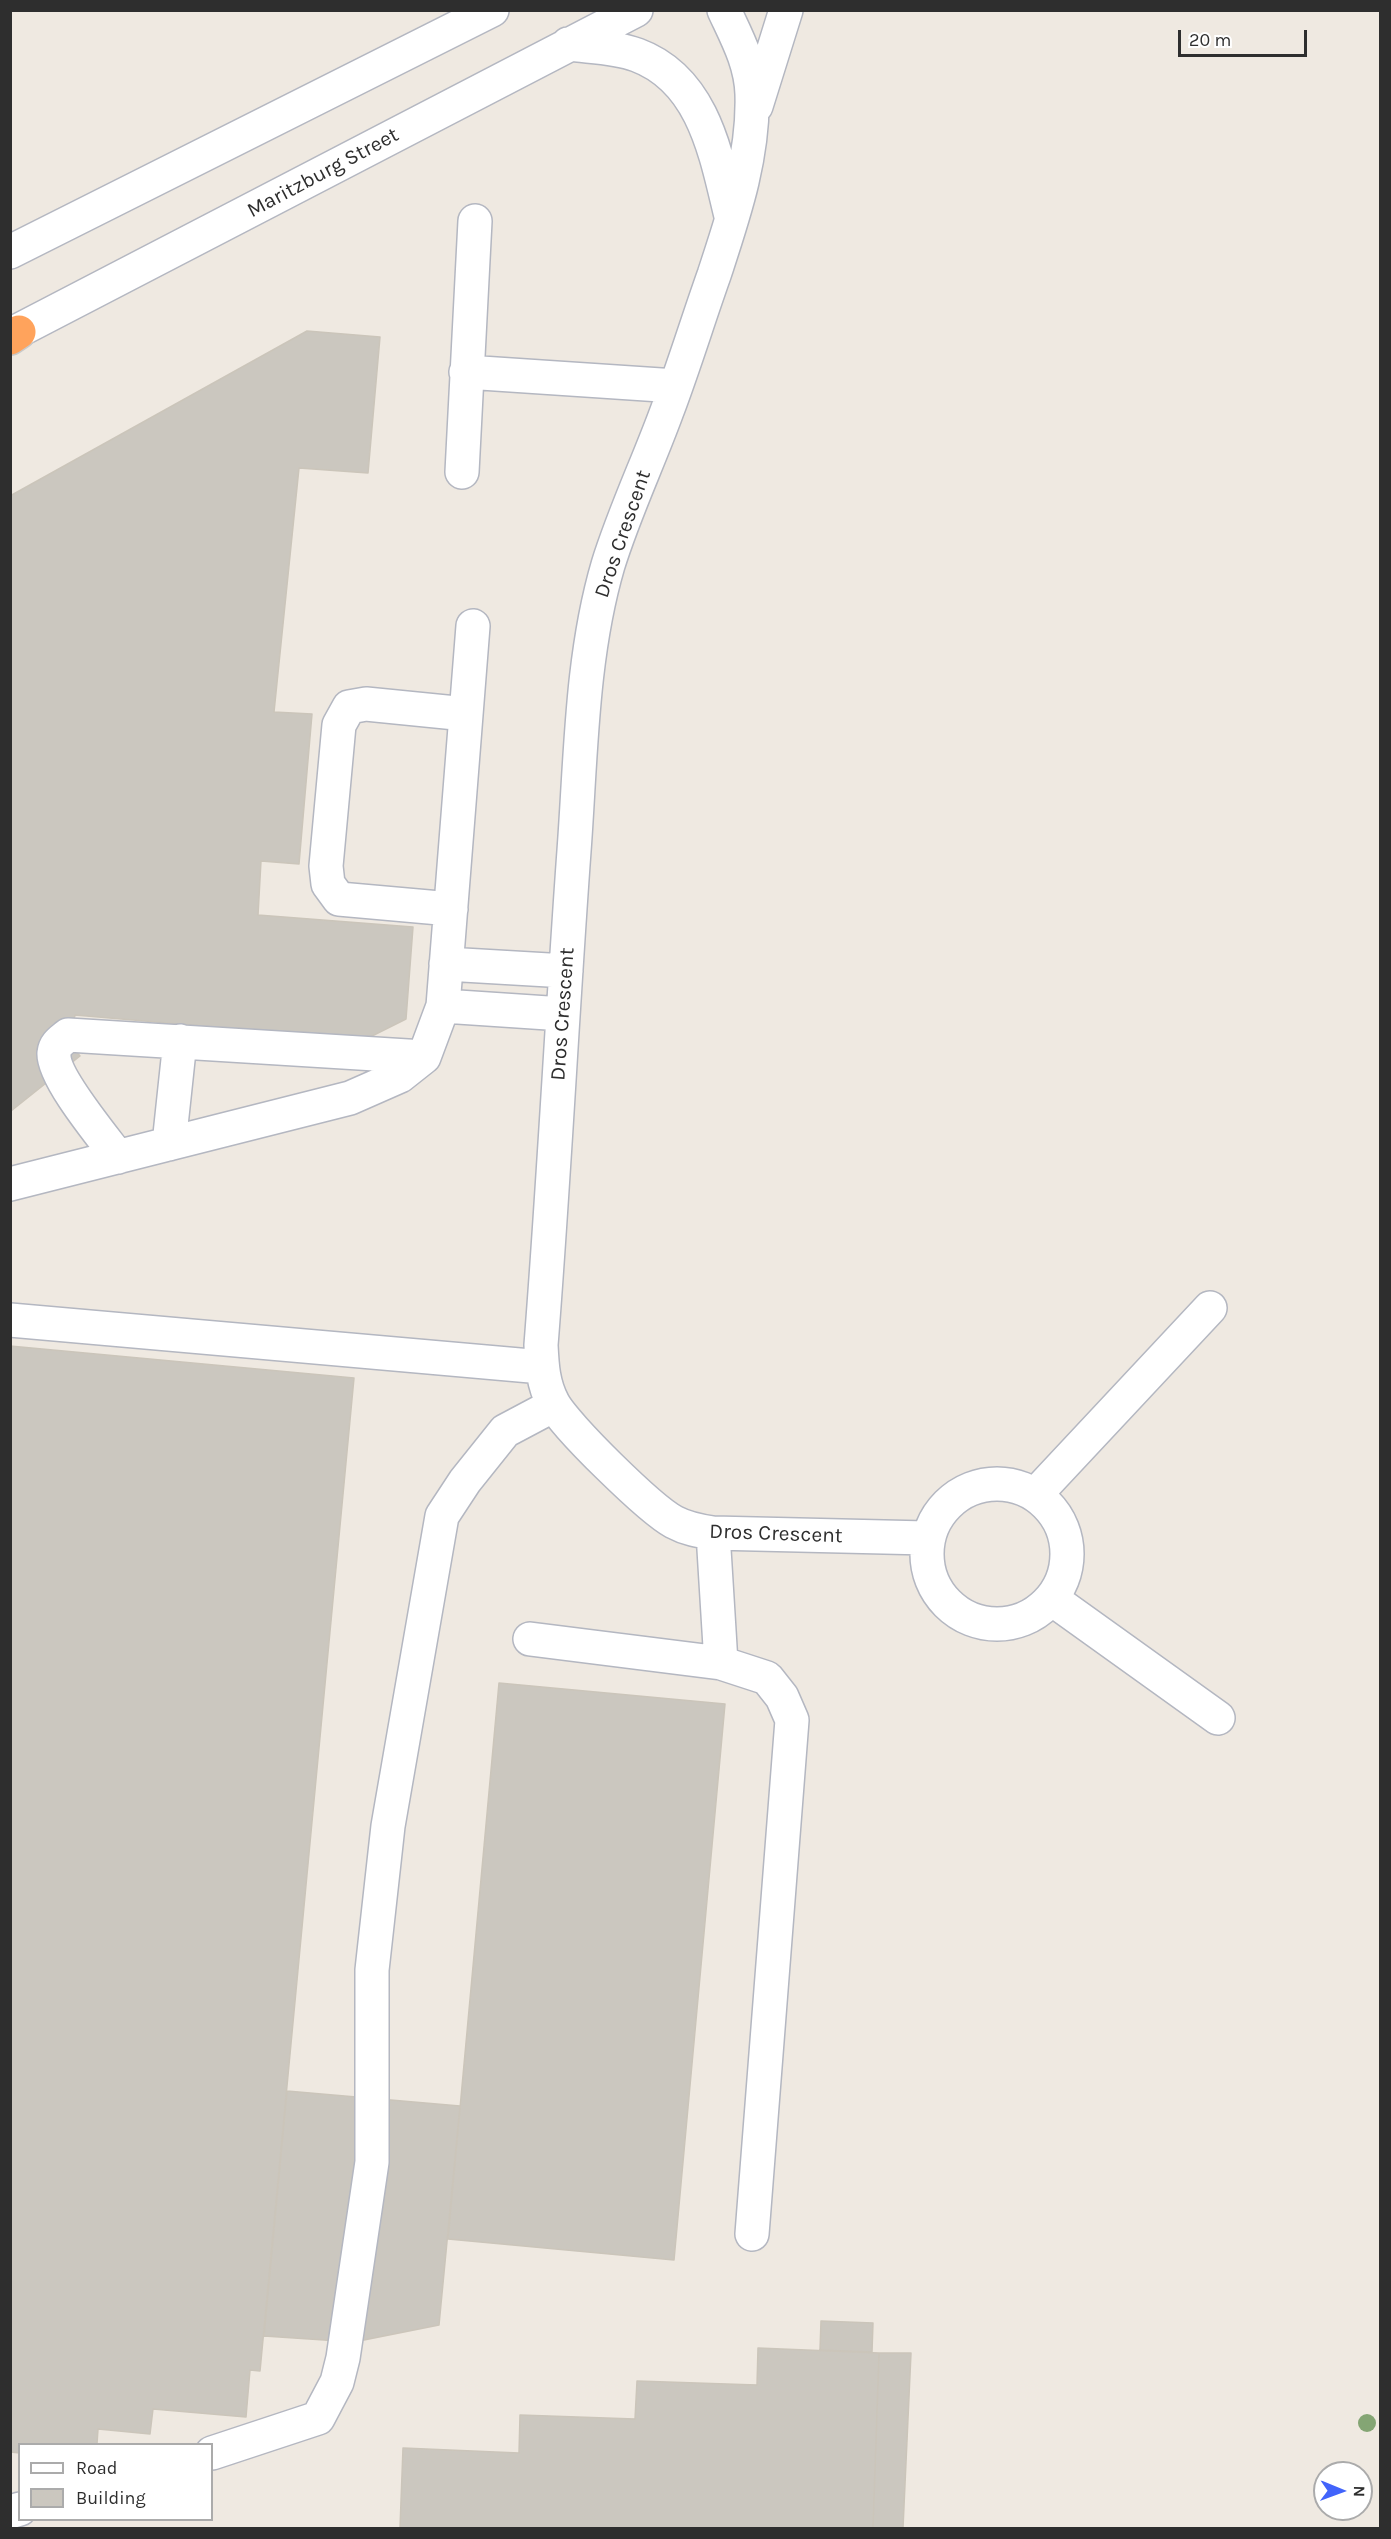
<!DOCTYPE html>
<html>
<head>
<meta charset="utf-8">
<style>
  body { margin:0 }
  #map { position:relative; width:1391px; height:2539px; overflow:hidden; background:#efe9e1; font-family:Karla,sans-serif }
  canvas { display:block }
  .frame { position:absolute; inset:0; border:12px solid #2e2e2e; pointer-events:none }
  .legend { position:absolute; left:18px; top:2443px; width:195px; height:78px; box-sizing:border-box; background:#fff; border:2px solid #ababab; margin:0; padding:8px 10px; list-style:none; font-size:18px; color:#2e2e2e }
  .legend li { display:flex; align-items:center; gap:12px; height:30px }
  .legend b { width:30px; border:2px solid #ababab }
  .north { position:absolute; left:1313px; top:2461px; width:60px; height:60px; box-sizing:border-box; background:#fff; border:2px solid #ababab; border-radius:50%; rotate:91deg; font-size:16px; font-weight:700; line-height:24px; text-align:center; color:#2e2e2e }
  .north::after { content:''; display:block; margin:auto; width:21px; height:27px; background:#4264fb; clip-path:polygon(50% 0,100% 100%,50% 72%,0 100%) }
  .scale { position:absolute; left:1178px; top:30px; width:129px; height:27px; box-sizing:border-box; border:3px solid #2e2e2e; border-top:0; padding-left:8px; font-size:18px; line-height:21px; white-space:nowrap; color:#2e2e2e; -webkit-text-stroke:4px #fff; paint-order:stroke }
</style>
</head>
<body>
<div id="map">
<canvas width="1391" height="2539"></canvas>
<div class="frame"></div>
<ul class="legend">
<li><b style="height:8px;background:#fff"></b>Road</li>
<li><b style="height:16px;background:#cbc7bf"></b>Building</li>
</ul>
<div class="north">N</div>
<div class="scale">20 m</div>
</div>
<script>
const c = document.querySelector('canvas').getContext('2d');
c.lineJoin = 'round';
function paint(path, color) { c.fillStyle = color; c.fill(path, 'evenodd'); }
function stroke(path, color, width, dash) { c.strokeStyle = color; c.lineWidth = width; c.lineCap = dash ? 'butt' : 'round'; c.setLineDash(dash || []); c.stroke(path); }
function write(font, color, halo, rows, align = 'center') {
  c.font = font + ' Karla,sans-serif'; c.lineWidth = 5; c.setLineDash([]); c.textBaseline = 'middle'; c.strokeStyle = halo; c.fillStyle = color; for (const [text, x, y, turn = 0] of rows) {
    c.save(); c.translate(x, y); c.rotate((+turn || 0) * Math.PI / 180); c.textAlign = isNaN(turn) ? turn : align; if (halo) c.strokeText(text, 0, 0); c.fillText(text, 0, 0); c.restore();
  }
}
const building = new Path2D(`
  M307,331L380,337L368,473L299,468L274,712L312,714L299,864L261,861L258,915L413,927L406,1019L364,1040L75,1015L69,1043L80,1056L11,1111L10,496Z
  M10,1346L354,1378L260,2371L250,2370L246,2417L153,2409L150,2434L98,2429L97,2444H20V2453L10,2452Z
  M499,1683L725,1704L674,2260L448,2239Z
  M287,2091L460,2106L439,2325L354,2342L264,2336Z
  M821,2321L873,2323L872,2352L820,2350Z
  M758,2348L879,2353L873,2528H400L403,2448L519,2453L520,2415L635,2419L637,2381L757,2385Z
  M879,2353H911L903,2528H873Z`);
const minor = new Path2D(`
  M724,10C737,38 751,63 752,94C754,157 733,217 714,275C698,320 684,366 667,411C648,463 624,513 608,565C581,657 581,757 574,851C562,1016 554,1181 541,1345C542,1366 543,1384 553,1403C565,1426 650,1509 674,1522C687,1529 699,1531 713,1533L927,1538
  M568,44C591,47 616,47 637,55C704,80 716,155 731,216
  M756,106L786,10
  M10,252L492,10
  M10,335L636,10
  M466,372L676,386
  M462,472L475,221
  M451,909L339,899L328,884L326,866L339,725L349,707L366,704L466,714
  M446,964L566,971
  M443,1006L563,1014
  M169,1144L180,1041
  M118,1157C103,1137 52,1076 54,1053C55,1044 61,1041 68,1035L424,1057
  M10,1184L350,1098L400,1076L424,1057L443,1006L473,626
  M10,1320L542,1367
  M927 1554a70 70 0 1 1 140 0a70 70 0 1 1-140 0Z
  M1036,1494L1210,1308
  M713,1533L721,1663
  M1052,1599L1218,1718
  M530,1639L721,1663L767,1678L782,1697L792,1720L752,2234
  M212,2453L318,2418L337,2382L343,2358L372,2162V1970L388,1826L442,1516L465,1481L505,1431L554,1405
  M10,2512L20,2509`);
const highway = new Path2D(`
  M10,338L19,332`);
const trees = [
  [1367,2423]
];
const streetNames = [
  ["Maritzburg Street",323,173,-28],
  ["Dros Crescent",623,534,-71],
  ["Dros Crescent",563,1014,-86],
  ["Dros Crescent",776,1534,2]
];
paint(building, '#cbc7bf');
stroke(building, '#cbc5ba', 1.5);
stroke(minor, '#b4b7c1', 36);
stroke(highway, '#c9c9c9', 36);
stroke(minor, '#fff', 33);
stroke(highway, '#ffa35c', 33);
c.fillStyle = '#84a574';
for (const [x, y] of trees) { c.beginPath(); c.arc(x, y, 9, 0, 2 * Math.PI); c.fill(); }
write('21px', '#2e2e2e', '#fff', streetNames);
</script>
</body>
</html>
